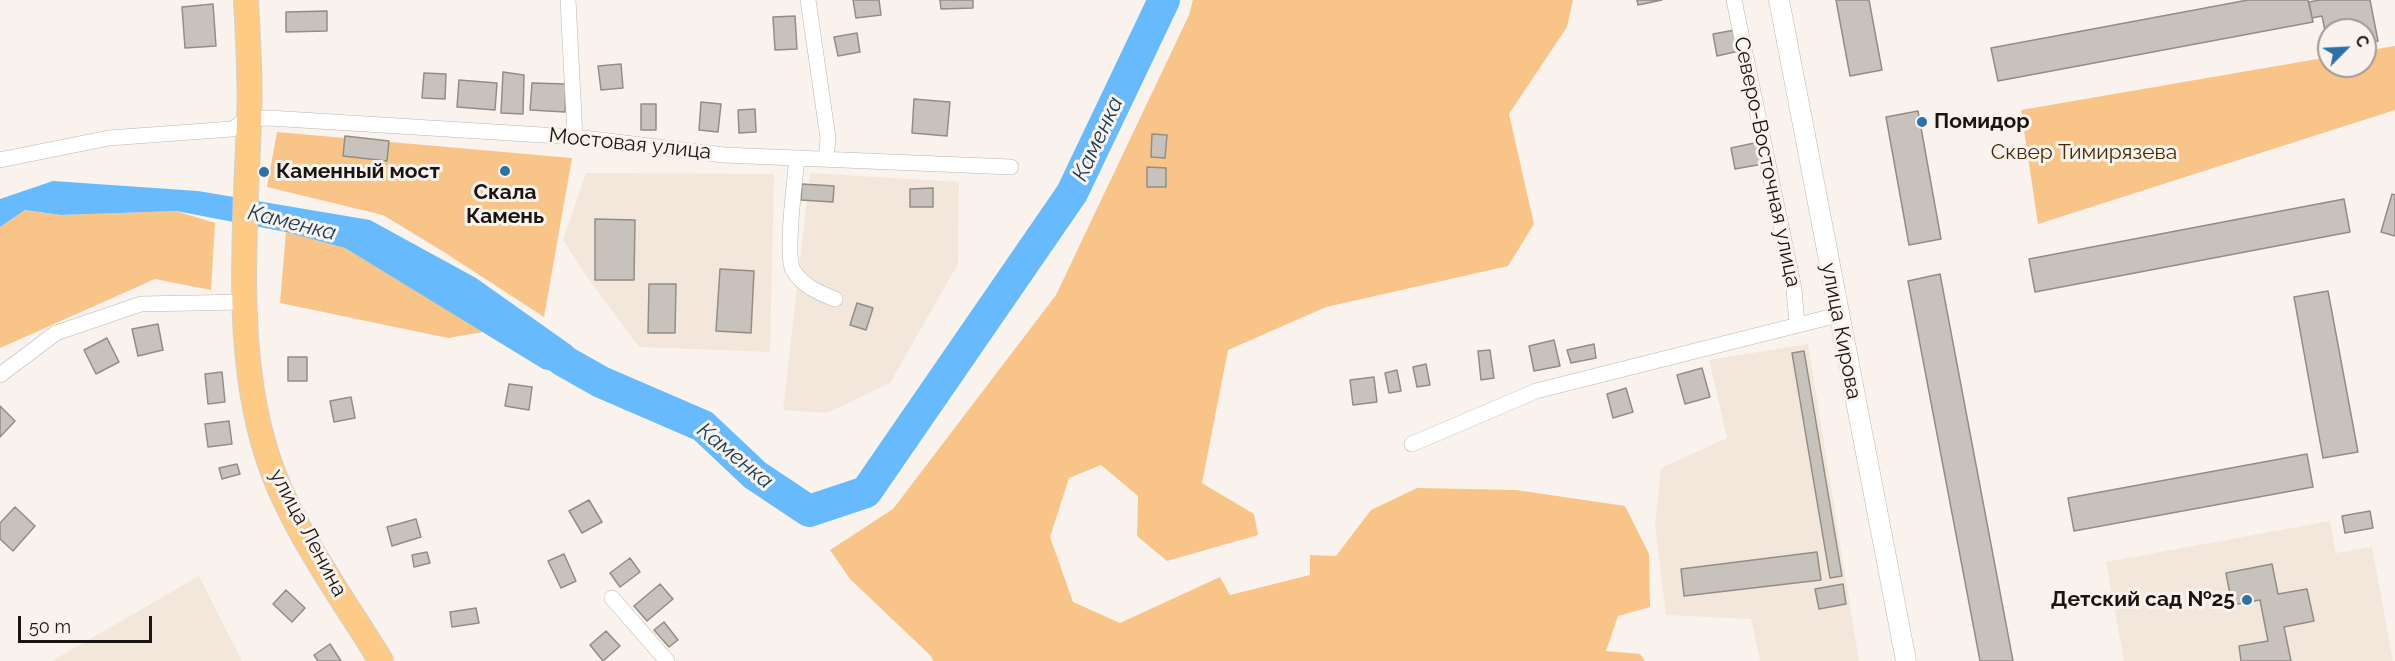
<!DOCTYPE html>
<html>
<head>
<meta charset="utf-8">
<style>
  body { margin:0 }
  #map { position:relative; width:2395px; height:661px; overflow:hidden; background:#faf3ed; font-family:Raleway,sans-serif }
  canvas { display:block }
  .north { position:absolute; left:2317px; top:18px; width:60px; height:60px; box-sizing:border-box; background:#faf3ed; border:2px solid #a09a96; border-radius:50%; rotate:66deg; font-size:16px; font-weight:700; line-height:24px; text-align:center; color:#181513 }
  .north::after { content:''; display:block; margin:auto; width:21px; height:27px; background:#2c72a6; clip-path:polygon(50% 0,100% 100%,50% 72%,0 100%) }
  .scale { position:absolute; left:18px; top:616px; width:134px; height:27px; box-sizing:border-box; border:3px solid #181513; border-top:0; padding-left:8px; font-size:18px; line-height:21px; white-space:nowrap; color:#181513; -webkit-text-stroke:4px #faf3ed; paint-order:stroke }
</style>
</head>
<body>
<div id="map">
<canvas width="2395" height="661"></canvas>
<div class="north">С</div>
<div class="scale">50 m</div>
</div>
<script>
const c = document.querySelector('canvas').getContext('2d');
c.lineJoin = 'round';
function paint(path, color) { c.fillStyle = color; c.fill(path, 'evenodd'); }
function stroke(path, color, width, dash) { c.strokeStyle = color; c.lineWidth = width; c.lineCap = dash ? 'butt' : 'round'; c.setLineDash(dash || []); c.stroke(path); }
function write(font, color, halo, rows, align = 'center') {
  c.font = font + ' Raleway,sans-serif'; c.lineWidth = 6; c.setLineDash([]); c.textBaseline = 'middle'; c.strokeStyle = halo; c.fillStyle = color; for (const [text, x, y, turn = 0] of rows) {
    c.save(); c.translate(x, y); c.rotate((+turn || 0) * Math.PI / 180); c.textAlign = isNaN(turn) ? turn : align; if (halo) c.strokeText(text, 0, 0); c.fillText(text, 0, 0); c.restore();
  }
}
const built = new Path2D(`
  M586,173L774,174L770,352L639,347L584,273L563,240Z
  M810,173L959,182L958,264L890,383L827,413L783,410Z
  M1808,344L1859,661H1760L1751,619L1666,615L1655,525L1661,468L1727,438L1709,360Z
  M2330,521L2336,553L2372,547L2393,661H2124L2106,562Z
  M199,576L242,661H52Z`);
const green = new Path2D(`
  M1193,0H1573L1567,27L1509,114L1534,224L1508,266L1326,307L1228,350L1202,483L1254,514L1258,535L1167,561L1137,536L1138,496L1101,465L1069,478L1050,537L1073,602L1120,623L1220,577L1230,595L1310,575V555L1336,556L1371,510L1417,488L1516,490L1625,506L1649,554L1650,607L1618,616L1606,651L1640,654L1645,661H933L931,656L850,579L830,550L893,509L1056,295L1189,15Z
  M2395,46V110L2038,224L2021,110L2329,57V66H2365V51Z
  M277,132L572,158L544,317L447,254L383,215L267,187Z
  M25,210L61,215L176,211L215,223L211,290L155,279L0,348V227Z
  M286,232L345,248L483,332L448,338L280,303Z`);
const water = new Path2D(`
  M53,181L198,191L370,220L476,278L572,346L601,382L543,369L345,248L286,232L176,211L61,215L25,210L0,227V199Z`);
const river = new Path2D(`
  M562,360L601,382L703,426L755,475L809,511L866,492L1072,193L1164,0`);
const building = new Path2D(`
  M853,0H879L881,15L856,18Z
  M940,0H973V8L941,9Z
  M1637,0H1662L1638,5Z
  M1836,0H1869L1882,70L1850,76Z
  M2248,0H2308L2313,22L1998,81L1991,48Z
  M2320,0H2370L2378,41L2365,43V30H2329V50L2322,16L2312,18L2309,2Z
  M213,4L216,46L185,48L182,7Z
  M327,11V31L286,32V12Z
  M795,16L797,49L775,50L773,17Z
  M1735,30L1739,51L1717,56L1713,34Z
  M857,33L860,52L838,56L834,37Z
  M621,64L623,88L601,90L598,66Z
  M503,72L524,75L523,114L501,113Z
  M424,73L446,74L445,99L422,98Z
  M459,80L497,83L495,110L457,107Z
  M532,83L566,84L565,112L530,110Z
  M914,99L950,102L947,136L912,133Z
  M701,102L721,104L718,132L699,130Z
  M641,104H656V130H641Z
  M755,109L756,132L739,133L738,110Z
  M1918,111L1941,239L1909,245L1886,117Z
  M1152,134L1167,135L1165,158L1151,157Z
  M345,136L389,141L387,161L343,156Z
  M1759,142L1763,164L1735,169L1731,148Z
  M1147,167L1166,168V187H1147Z
  M802,184L834,186L833,202L801,200Z
  M933,188V207H910V189Z
  M2392,194L2395,195V236L2381,232Z
  M2344,199L2350,232L2035,292L2029,259Z
  M595,219L635,220L634,280H595Z
  M720,269L754,271L751,333L716,331Z
  M1940,274L2013,661H1980L1908,281Z
  M649,284H676L675,333H648Z
  M2328,291L2358,452L2323,458L2294,297Z
  M857,303L873,308L866,330L850,325Z
  M158,324L163,350L138,356L132,329Z
  M107,338L119,362L96,374L84,350Z
  M1554,340L1560,366L1534,371L1529,346Z
  M1594,344L1596,358L1571,363L1567,350Z
  M1490,350L1494,378L1481,380L1478,351Z
  M1804,351L1842,576L1830,578L1792,353Z
  M288,357H307V381H288Z
  M1426,364L1430,385L1417,387L1413,367Z
  M1702,368L1710,397L1685,404L1677,375Z
  M1397,370L1401,391L1389,393L1385,373Z
  M222,372L225,402L208,404L205,374Z
  M1374,377L1377,402L1353,405L1350,380Z
  M509,384L532,387L529,410L505,406Z
  M1626,388L1633,412L1613,418L1607,394Z
  M351,397L355,418L334,422L330,401Z
  M0,406L15,421L0,437Z
  M229,421L232,444L208,447L205,424Z
  M2307,454L2313,487L2074,531L2068,498Z
  M237,464L240,474L222,479L219,468Z
  M589,500L602,522L582,533L569,511Z
  M15,507L35,526L13,551L0,539V523Z
  M2370,511L2373,528L2345,533L2342,516Z
  M416,519L421,537L392,546L387,527Z
  M427,552L430,563L414,567L412,555Z
  M1817,552L1821,580L1684,596L1681,569Z
  M564,554L576,581L561,588L548,561Z
  M630,558L640,572L620,587L610,573Z
  M2272,564L2278,594L2307,589L2314,621L2284,627L2291,661H2241L2239,646L2268,641L2260,600L2232,605L2226,573Z
  M660,584L673,599L647,621L634,606Z
  M1843,584L1846,604L1819,609L1815,589Z
  M286,590L305,608L292,622L273,604Z
  M476,608L479,623L452,627L450,612Z
  M664,622L678,640L669,647L654,630Z
  M606,631L620,646L603,661L590,645Z
  M330,644L341,661H318L314,655Z`);
const minor = new Path2D(`
  M568,0L575,137
  M808,0L828,138L826,159
  M1734,0L1794,289L1797,324
  M797,158C795,179 785,255 793,270C802,286 820,293 835,299
  M0,160L109,138L232,129L249,119L269,118L575,137L724,155L1011,167
  M0,375L56,333L141,304L244,302
  M1412,444L1536,391L1838,315
  M612,598L667,661`);
const tertiary = new Path2D(`
  M1779,0L1906,661`);
const primary = new Path2D(`
  M246,0C248,40 251,82 249,122C245,230 234,352 267,455C290,527 342,597 381,661`);
const markers = [
  [1922,122,6,"#2c72a6"],
  [505,171,6,"#2c72a6"],
  [264,172,6,"#2c72a6"],
  [2247,600,6,"#2c72a6"]
];
const poiNames = [
  ["Помидор",1934,122],
  ["Каменный мост",276,172],
  ["Скала",505,193,"center"],
  ["Камень",505,217,"center"],
  ["Детский сад №25",2235,600,"right"]
];
const streetNames = [
  ["Мостовая улица",630,144,6],
  ["Северо-Восточная улица",1767,162,78],
  ["улица Кирова",1841,331,79],
  ["улица Ленина",308,533,62]
];
const parkNames = [
  ["Сквер Тимирязева",2084,153]
];
const waterNames = [
  ["Каменка",1098,139,-65],
  ["Каменка",292,223,14],
  ["Каменка",735,456,39]
];
paint(built, '#f2e7da');
paint(green, '#f8c488');
paint(water, '#66bafd');
stroke(river, '#66bafd', 32);
paint(building, '#c8c2bc');
stroke(building, '#928d87', 1.5);
stroke(minor, '#bab5ae', 16);
stroke(tertiary, '#bab5ae', 21);
stroke(primary, '#d1d0d0', 26);
stroke(minor, '#fff', 15);
stroke(tertiary, '#fff', 20);
stroke(primary, '#fdcb85', 24);
for (const [x, y, r, color] of markers) { const dot = new Path2D(); dot.arc(x, y, r, 0, 2 * Math.PI); c.fillStyle = color; c.fill(dot); stroke(dot, '#faf3ed', 2); }
write('bold 21px', '#181513', '#faf3ed', poiNames, 'left');
write('21px', '#181513', '#faf3ed', streetNames);
write('21px', '#442a05', '#faf3ed', parkNames);
write('italic 22px', '#183b56', '#faf3ed', waterNames);
</script>
</body>
</html>
